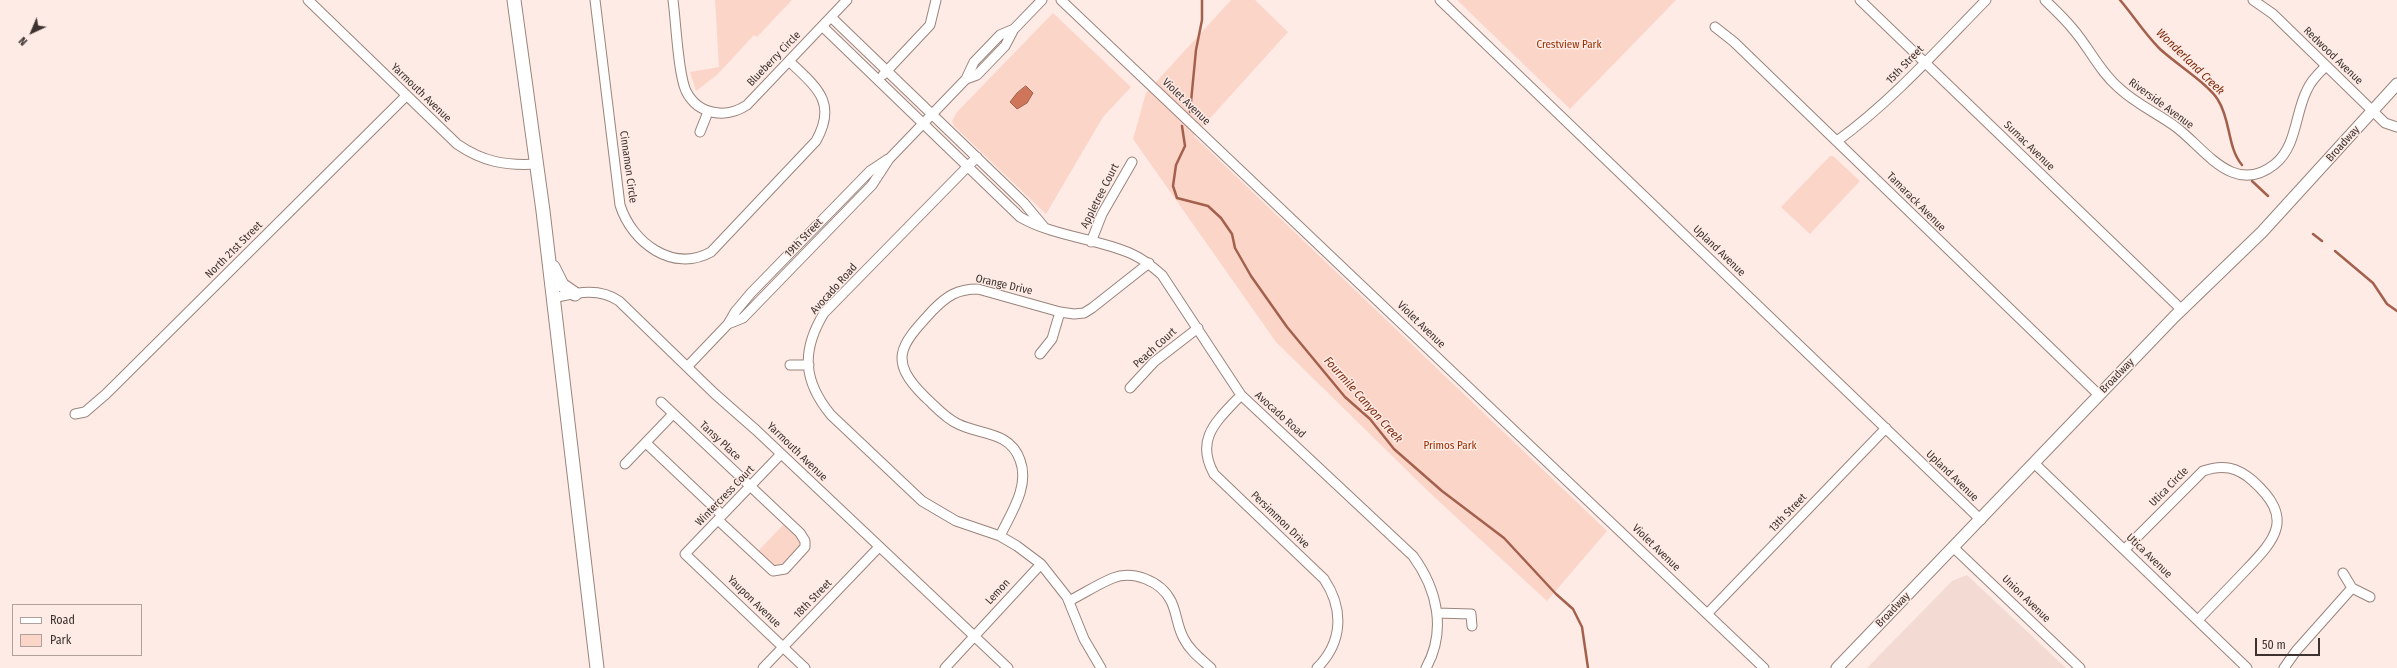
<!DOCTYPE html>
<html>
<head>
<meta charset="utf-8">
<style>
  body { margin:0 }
  #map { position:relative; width:2397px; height:668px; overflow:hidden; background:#feebe5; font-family:"Fira Sans Condensed",sans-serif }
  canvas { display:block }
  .legend { position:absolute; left:12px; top:604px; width:130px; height:52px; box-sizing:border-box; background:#feebe5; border:1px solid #b0a19d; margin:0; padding:5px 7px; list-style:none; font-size:12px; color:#3c3330 }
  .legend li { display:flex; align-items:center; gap:8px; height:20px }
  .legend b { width:20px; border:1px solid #b0a19d }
  .north { position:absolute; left:12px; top:12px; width:40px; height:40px; -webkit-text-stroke:3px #feebe5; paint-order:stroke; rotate:224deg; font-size:11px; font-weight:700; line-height:16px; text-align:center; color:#3c3330 }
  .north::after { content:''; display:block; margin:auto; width:14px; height:18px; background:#3c3330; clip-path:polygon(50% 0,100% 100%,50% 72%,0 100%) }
  .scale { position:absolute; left:2255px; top:638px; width:65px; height:18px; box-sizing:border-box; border:2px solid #3c3330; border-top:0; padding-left:5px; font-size:12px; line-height:14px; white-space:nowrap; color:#3c3330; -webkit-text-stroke:3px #feebe5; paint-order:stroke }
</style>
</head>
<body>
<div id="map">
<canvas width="2397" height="668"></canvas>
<ul class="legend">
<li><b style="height:5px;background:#fff"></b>Road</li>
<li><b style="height:11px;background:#fcd5c9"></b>Park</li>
</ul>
<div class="north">N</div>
<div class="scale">50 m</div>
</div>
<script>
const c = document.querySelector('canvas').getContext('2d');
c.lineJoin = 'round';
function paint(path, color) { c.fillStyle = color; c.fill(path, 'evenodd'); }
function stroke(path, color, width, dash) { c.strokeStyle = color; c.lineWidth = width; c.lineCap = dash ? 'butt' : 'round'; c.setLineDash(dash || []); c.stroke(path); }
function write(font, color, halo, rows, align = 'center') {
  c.font = font + ' "Fira Sans Condensed",sans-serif'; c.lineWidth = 3; c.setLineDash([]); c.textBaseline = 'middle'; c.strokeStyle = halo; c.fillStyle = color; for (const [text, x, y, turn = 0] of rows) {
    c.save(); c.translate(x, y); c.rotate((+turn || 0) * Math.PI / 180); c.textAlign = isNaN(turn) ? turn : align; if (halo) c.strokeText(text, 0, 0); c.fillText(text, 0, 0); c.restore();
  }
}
const built = new Path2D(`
  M1967,575L2066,668H1867L1952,581Z`);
const green = new Path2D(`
  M715,0H792L757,37L754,35L717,75L696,91L690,72L719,67Z
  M1231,0H1255L1288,32L1194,136L1607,531L1547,601L1430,493L1276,342L1133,139L1146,93Z
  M1457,0H1676L1570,109Z
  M1053,13L1131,87L1103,117L1046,214L954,126L952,121L957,112Z
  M1830,156H1833L1860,181L1810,234L1781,207Z
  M784,524L799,539L801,546L783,565L775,567L757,552Z`);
const water = new Path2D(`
  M1026,86L1033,93L1027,103L1017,109L1010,102L1017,93Z`);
const stream = new Path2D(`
  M2120,0C2133,15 2144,33 2159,48C2173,62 2209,84 2218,100C2231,120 2227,147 2242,165
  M1190,112L1196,50L1202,20V0
  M1182,126L1185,146L1176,165L1173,186L1177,198L1208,206L1221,218L1232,234L1235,248L1251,276L1287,327L1345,397L1370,419L1394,449L1442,491L1504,538L1556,594L1573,609L1582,627L1588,668
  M2252,181L2268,196
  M2313,234L2322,241
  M2335,251L2373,283L2387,304L2397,311`);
const minor = new Path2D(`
  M308,0L457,144C483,162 506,166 537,164
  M595,0L620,205C632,243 673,273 711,252L816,141C838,102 816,87 789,61
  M673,0C676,22 678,74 686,91C698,115 726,119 747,105L847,0
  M1061,0L1764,668
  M1440,0L1981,520
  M1860,0L2182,310
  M2045,0C2054,9 2064,18 2072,28C2089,47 2099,71 2119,88C2136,104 2157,113 2176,127C2205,149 2234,197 2275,164C2297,146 2295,113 2307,90C2311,80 2319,73 2326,66
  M2253,0L2273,14L2385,123L2397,127
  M831,17L1024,203L1044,227
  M822,26L1020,217C1055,237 1096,238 1132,254C1143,259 1153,267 1162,275L1241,395L1413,556C1437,589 1447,630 1426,668
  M1715,27L1734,42L2099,395
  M883,75L930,25L936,0
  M966,79L977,75L1005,46L1014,29L1042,0
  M700,132L708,112
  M1837,141C1892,101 1938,49 1986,0
  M977,157L824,313C801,351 803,381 831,415L922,501L956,521L1000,536L1017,546L1041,564L1067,597L1084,639L1101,668
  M1091,242L1102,214L1132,162
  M553,298C576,293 598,287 619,301L715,394L756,430L1008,668
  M728,324L743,318L872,185L889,159L966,79L974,62L1000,35L1014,29
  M1040,354L1052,339L1060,312
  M790,365H809
  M687,367L728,324L735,312L751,293L870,171L888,159
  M1130,388L1154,362L1198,328
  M1241,395C1218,420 1194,438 1214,474L1324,579C1344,609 1343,642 1317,668
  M661,402L800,533L805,541V547L785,569L773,571L718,520
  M75,414L85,412L106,394L406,96
  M646,443L722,515
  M781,454L685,554L805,668
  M2034,463L2247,668
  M625,464L673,414
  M1000,536C1011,513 1030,486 1020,460C1010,431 980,435 958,424C945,418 935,406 925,397C886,359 902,344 933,310C947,296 957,289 978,289L1060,312L1074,314L1084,313L1092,308L1149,263
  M1954,548L2080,668
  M2125,549L2203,471C2223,464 2237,467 2253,481C2294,518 2277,538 2245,571C2229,588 2213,604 2198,620
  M2343,573L2352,588
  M1069,601C1083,594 1098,584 1113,578C1133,570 1161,581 1171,601C1177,613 1177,627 1184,639C1190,651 1201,659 1211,668
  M1437,613L1471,614L1472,626
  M1707,614L1886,428
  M763,668L879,547
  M945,668L1041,564
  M2284,668L2296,651L2352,588L2370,597`);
const major = new Path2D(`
  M1837,668L2174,317L2262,232L2397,84`);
const highway = new Path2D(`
  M514,0L543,211L597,668
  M553,267L562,285L575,294`);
const parkNames = [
  ["Crestview Park",1569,45],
  ["Primos Park",1450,446]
];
const streetNames = [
  ["Redwood Avenue",2333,56,44],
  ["Blueberry Circle",774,59,-46],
  ["15th Street",1905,65,-46],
  ["Yarmouth Avenue",421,93,44],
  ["Violet Avenue",1186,102,44],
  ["Riverside Avenue",2161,104,36],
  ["Broadway",2343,144,-48],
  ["Sumac Avenue",2029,146,44],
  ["Cinnamon Circle",628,167,82],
  ["Appletree Court",1100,196,-63],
  ["Tamarack Avenue",1916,202,45],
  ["19th Street",804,238,-46],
  ["North 21st Street",234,250,-45],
  ["Upland Avenue",1719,251,44],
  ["Orange Drive",1004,285,13],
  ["Avocado Road",834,289,-48],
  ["Violet Avenue",1421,325,44],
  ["Peach Court",1155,348,-42],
  ["Broadway",2117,376,-46],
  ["Avocado Road",1280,415,42],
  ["Tansy Place",720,441,43],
  ["Yarmouth Avenue",797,452,44],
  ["Upland Avenue",1952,476,44],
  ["Utica Circle",2169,487,-45],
  ["Wintercress Court",725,496,-46],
  ["13th Street",1788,513,-46],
  ["Persimmon Drive",1280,520,44],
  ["Violet Avenue",1656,548,44],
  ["Utica Avenue",2149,556,44],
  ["Lemon",998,592,-47],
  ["18th Street",813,599,-46],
  ["Union Avenue",2026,599,44],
  ["Yaupon Avenue",754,602,44],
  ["Broadway",1893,610,-46]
];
const waterNames = [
  ["Wonderland Creek",2190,62,44],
  ["Fourmile Canyon Creek",1363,400,48]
];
paint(built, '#f3dbd3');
paint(green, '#fcd5c9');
paint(water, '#cf7559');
stroke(water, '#a3614d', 1);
stroke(stream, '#a3614d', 2.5);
stroke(minor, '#9a847d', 11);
stroke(major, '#9a847d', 13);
stroke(highway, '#9a847d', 15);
stroke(minor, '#fff', 9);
stroke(major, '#fff', 11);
stroke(highway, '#fff', 13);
write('11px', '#982c00', '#feebe5', parkNames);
write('11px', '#3c3330', '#feebe5', streetNames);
write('italic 12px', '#7e2b0e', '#feebe5', waterNames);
</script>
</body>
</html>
